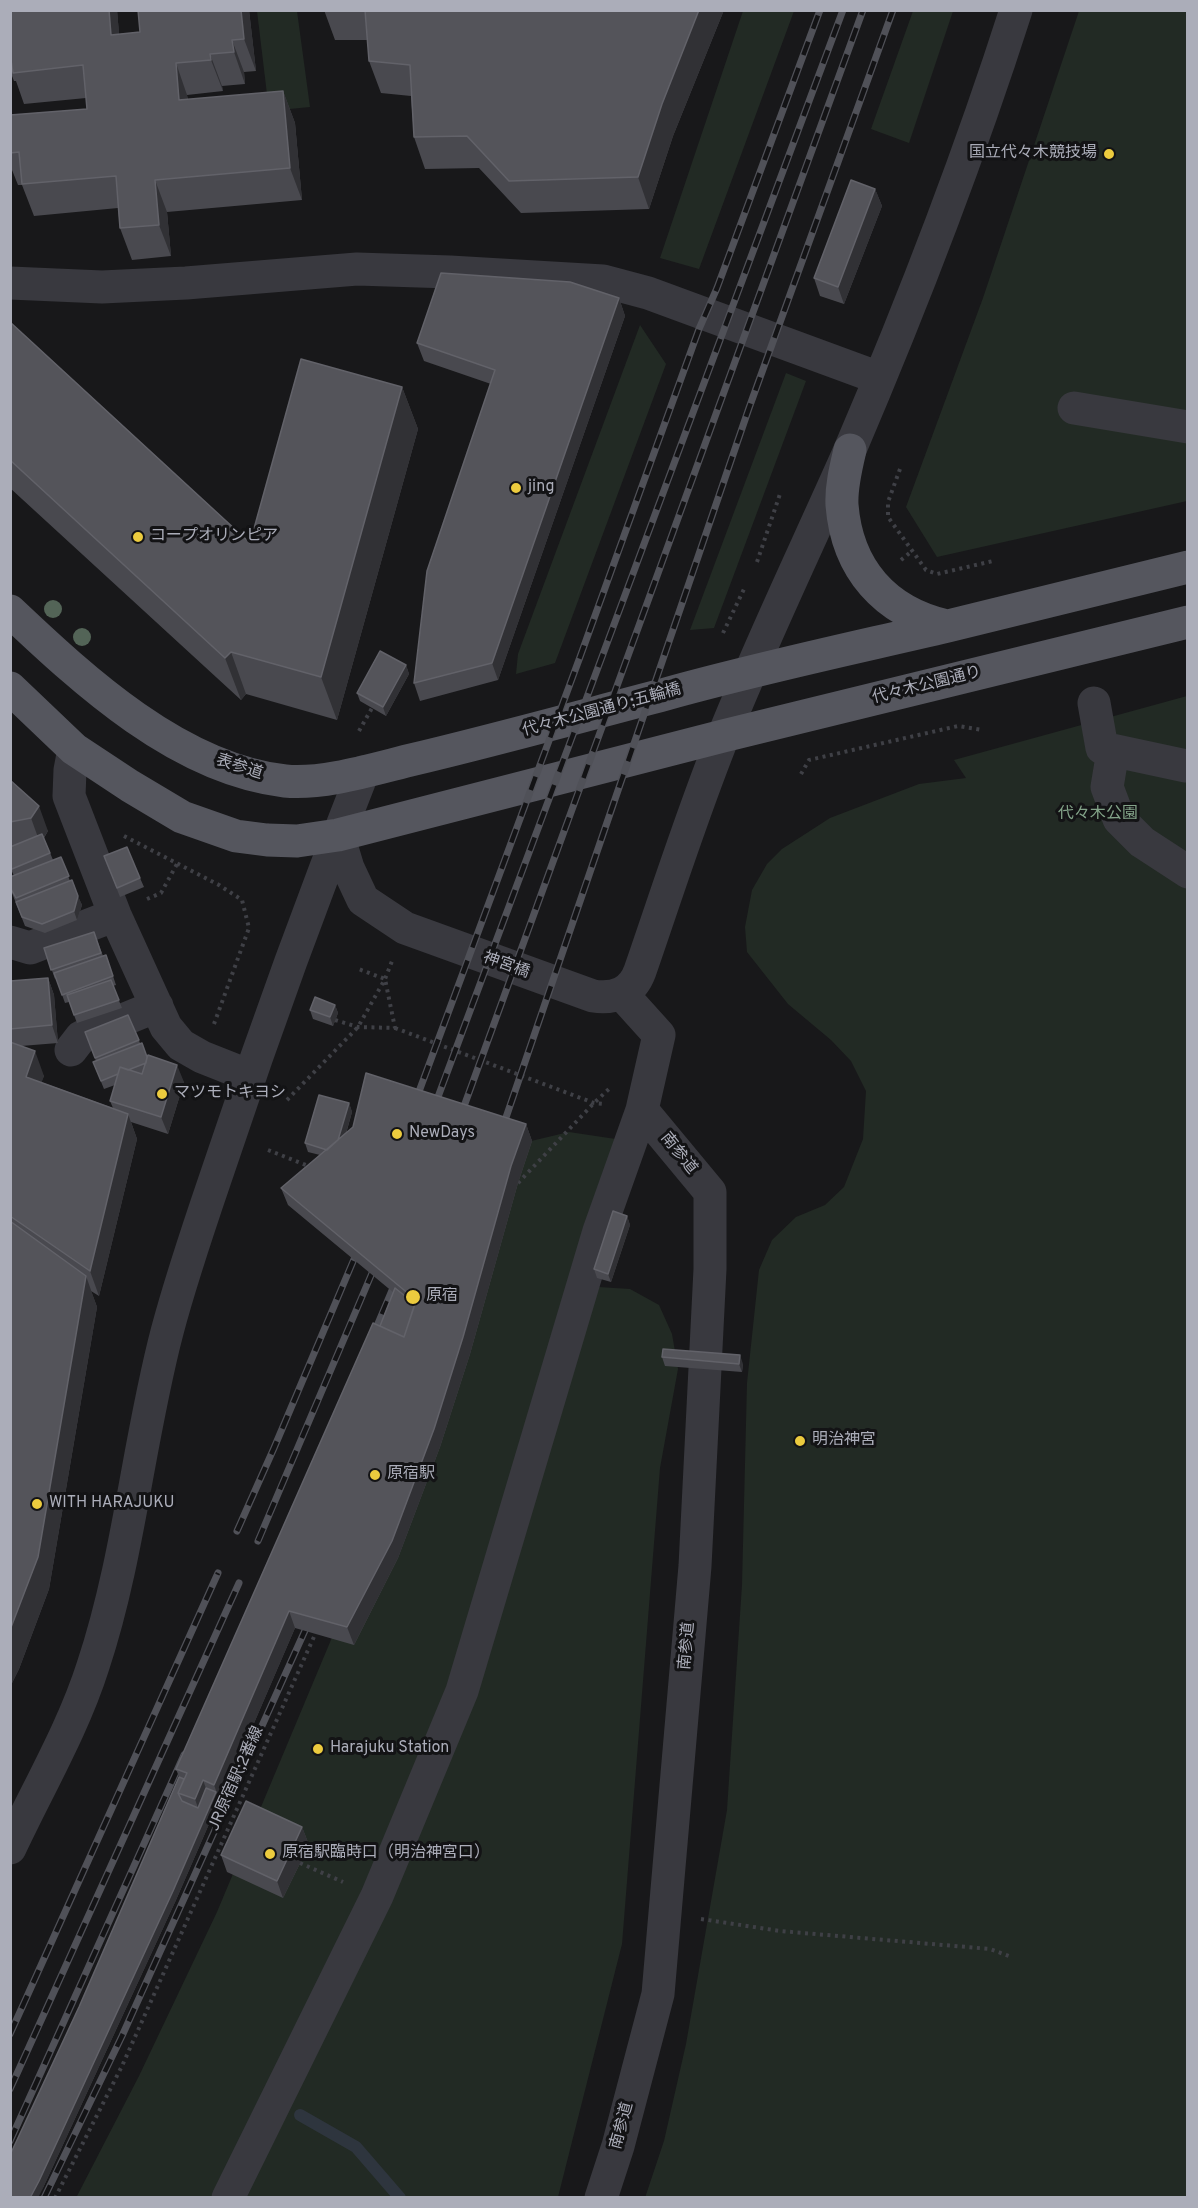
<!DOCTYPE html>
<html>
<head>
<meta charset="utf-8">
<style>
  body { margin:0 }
  #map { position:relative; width:1198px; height:2208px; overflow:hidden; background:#18181a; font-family:Overpass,sans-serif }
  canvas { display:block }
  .frame { position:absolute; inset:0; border:12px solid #abadb9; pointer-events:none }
</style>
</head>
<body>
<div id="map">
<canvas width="1198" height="2208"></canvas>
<div class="frame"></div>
</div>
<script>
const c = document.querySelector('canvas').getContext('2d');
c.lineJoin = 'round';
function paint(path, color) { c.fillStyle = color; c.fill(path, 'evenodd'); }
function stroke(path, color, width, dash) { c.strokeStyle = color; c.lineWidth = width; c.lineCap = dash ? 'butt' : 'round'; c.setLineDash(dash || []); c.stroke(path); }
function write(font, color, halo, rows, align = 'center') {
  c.font = font + ' Overpass,"Noto Sans JP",sans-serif'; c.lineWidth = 6; c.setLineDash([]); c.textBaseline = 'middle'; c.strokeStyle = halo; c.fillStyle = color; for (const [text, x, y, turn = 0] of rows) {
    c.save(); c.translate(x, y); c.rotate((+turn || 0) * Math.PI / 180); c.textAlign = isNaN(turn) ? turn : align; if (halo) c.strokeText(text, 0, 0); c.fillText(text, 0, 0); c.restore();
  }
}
const green = new Path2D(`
  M257,11H297L310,107L269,111Z
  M743,11H794L699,269L660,258Z
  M913,11H953L909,143L871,129Z
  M1079,11H1187V501L937,557L906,507L983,298Z
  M640,325L666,364L555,663L516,674L518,654Z
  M786,373L806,381L714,628L690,630Z
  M1187,696V2197L645,2198L664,2141L686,2044L727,1810L742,1585L747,1383L759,1270L772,1240L796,1217L825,1205L844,1187L863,1139L866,1091L851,1061L831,1040L788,1004L747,952L745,927L752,890L767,864L782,849L830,818L919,784L966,778L954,760Z
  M569,1132L629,1141L567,1285L630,1289L659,1305L672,1334L678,1369L660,1468L622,1944L558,2197L76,2198L139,2076L217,1912L444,1370L506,1147Z`);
const stream = new Path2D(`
  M300,2115L356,2147L400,2198`);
const path = new Path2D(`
  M900,469L888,502V517L926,570L937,574L993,561
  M901,560L912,551
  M757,562L781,491
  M723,633L745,587
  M359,731L372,708
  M801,774L809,760L958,726L982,730
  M124,836L219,885L242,900L249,928L214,1024
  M147,899L161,893L177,864
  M335,1020L358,1027L395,1028L385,979L356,968
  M395,1028L594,1103L606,1104
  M287,1100L358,1027L385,979L392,961
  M268,1150L311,1167
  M518,1183L594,1103L609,1089
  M300,1863L343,1882
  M701,1919L780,1931L990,1949L1009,1956
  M55,2198L122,2066L317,1630`);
const minor = new Path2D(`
  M10,283L102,287L186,283L357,269L450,272L603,281L648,293L879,378
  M1074,408L1188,427
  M1094,703L1102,748L1186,766
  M74,749L70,770L69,796L115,915L166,1027L181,1045L202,1057L250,1076
  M1113,751L1107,787L1119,819L1142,842L1188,872
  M338,835L348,868L363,900L405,928L593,996C615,999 632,993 640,971C667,893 692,814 723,737C762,640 807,547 849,452C911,307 968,160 1016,10
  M10,942L30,948L115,915
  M71,1050L81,1037L157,1006
  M10,1848C38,1788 73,1729 93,1666C129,1558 138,1442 167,1332C183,1271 204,1212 224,1153C267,1024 313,898 363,772
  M228,2198L377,1896L462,1691L599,1231L642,1110L659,1035L622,994
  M601,2198L618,2146L658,1994L695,1566L710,1269V1192L642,1110`);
const major = new Path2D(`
  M850,450C846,467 841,487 842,505C847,569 885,612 947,626
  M10,611C84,681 179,769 285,781C324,785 377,768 415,759C499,739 582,716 666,694C759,668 854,648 948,626C1028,607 1108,587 1188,567
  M10,688L74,749L130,786L182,817L236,836L267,840L297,841L338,835L723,736L1188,622`);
const rail = new Path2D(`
  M414,1105L580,657L699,329L717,288L820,10
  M432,1113L843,10
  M459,1120L863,10
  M501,1132L749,408L893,10
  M371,1340L398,1276
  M237,1531L274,1448L360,1245
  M258,1541L378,1259
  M10,2034L218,1573
  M10,2089L239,1583
  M10,2141L184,1755
  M44,2198L122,2036L312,1615`);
const trees = [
  [53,609],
  [82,637]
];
const wall = new Path2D(`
  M10,10H117L119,34L140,32L249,10L256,71L244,72L245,84L222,86L223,91L187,95L188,100L283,91L295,123L302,200L167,212L171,256L132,260L120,228L118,208L34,216L22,185H18L10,165V115L87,109L86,98L24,104L16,81H14L10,71Z
  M324,10H724L673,136L649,209L521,213L479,168L425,169L414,137L411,96L381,93L369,61L368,40H335Z
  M875,189L882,206L844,304L820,296L814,278Z
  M619,298L625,316L498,680L420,701L414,683L491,384L424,361L417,343Z
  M10,322L250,543L402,387L418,429L337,720L246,694L241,700L10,488Z
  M406,665L409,674L386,716L360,701L357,693Z
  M10,780L48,831L44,838L53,860L61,857L70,881L82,905L77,920L45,933L25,926L10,888V877L14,876L10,867Z
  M104,856L140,878L144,887L120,897Z
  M94,932L103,956L109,964L116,985L113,986L122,1008L77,1023L69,1002L65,1003L56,978L55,979L44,948Z
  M48,978L54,995L58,1043L21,1046L44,1076L41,1082L113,1108L110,1101L115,1085L104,1089L93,1062L96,1061L85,1032L128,1015L140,1043L147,1057L184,1082L168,1134L131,1122L137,1139L99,1296L91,1291L97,1307L49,1589L19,1669L10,1687V981Z
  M335,1005L338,1013L333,1026L313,1019L310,1010Z
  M349,1103L352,1112L346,1134L526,1124L532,1141L518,1183L470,1354L440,1447L398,1558L354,1645L295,1628L220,1802L219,1801L176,1900L42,2190L79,2007L179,1777L176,1769L380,1326L394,1293L288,1205L281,1188L320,1155L308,1152L305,1143Z
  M627,1216L630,1225L611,1282L597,1278L594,1269Z
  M662,1357L743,1364L742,1372L665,1366Z
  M302,1827L309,1845L283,1898L227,1872L221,1855Z`);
const shadedWall = new Path2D(`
  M109,10H117L122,66L111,35Z
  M241,10H249L256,71L244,39Z
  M699,10H724L673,136L649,209L638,177L662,104Z
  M232,40L244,72L245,84L234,52Z
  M210,54L222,86L223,91L211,60Z
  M176,63L187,95L190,132L179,100Z
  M283,91L295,123L302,200L290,168Z
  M155,180L167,212L171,256L159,225Z
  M875,189L882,206L844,304L838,287Z
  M619,298L625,316L498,680L492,663Z
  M402,387L418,429L337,720L321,677Z
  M231,652L246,694L241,700L225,658Z
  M406,665L409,674L386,716L383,707Z
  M39,806L48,831L40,843L31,818Z
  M78,896L82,905L77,920L74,911Z
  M48,978L54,995L58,1043L52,1025Z
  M335,1005L338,1013L333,1026L330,1017Z
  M35,1051L44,1076L35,1101L26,1077Z
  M177,1065L184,1082L168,1134L161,1117Z
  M349,1103L352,1112L338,1161L334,1152Z
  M128,1114L137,1139L99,1296L90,1271Z
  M526,1124L532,1141L518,1183L470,1354L440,1447L398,1558L354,1645L347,1627Z
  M627,1216L630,1225L611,1282L608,1274Z
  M86,1276L97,1307L49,1589L19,1669L10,1687V1630Z
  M740,1355L743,1364L742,1372L739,1364Z
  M289,1611L295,1628L220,1802L214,1785Z
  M203,1780L209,1797L201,1817L195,1799Z
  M216,1792L219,1801L176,1900L42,2190L38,2198H30Z
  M302,1827L309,1845L283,1898L277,1881Z`);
const building = new Path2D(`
  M10,10H109L111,35L140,32L138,10H241L244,39L232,40L234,52L210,54L211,60L176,63L179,100L283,91L290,168L155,180L159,225L120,228L116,176L22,184L19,152L10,153V115L87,109L83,65L13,73L10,53Z
  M365,10H699L662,104L638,177L509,181L467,136L414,137L410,65L369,61Z
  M851,180L875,189L838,287L814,278Z
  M441,273L570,282L619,298L492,663L414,683L427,571L495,370L417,343Z
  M10,322L250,543L301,359L402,387L321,677L231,652L225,658L10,460Z
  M380,651L406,665L383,707L357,693Z
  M10,780L39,806L31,818L10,822Z
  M42,834L50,853L12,869L10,866V847Z
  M127,847L140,878L117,888L104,856Z
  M61,857L69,876L16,898L10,887V877Z
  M72,880L78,896L74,911L42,924L22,917L16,902Z
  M94,932L101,953L51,970L44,948Z
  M106,955L113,976L62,995L54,973Z
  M48,978L52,1025L10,1029V981Z
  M111,980L119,1000L74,1015L67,995Z
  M315,997L335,1005L330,1017L310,1010Z
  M128,1015L139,1040L95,1058L85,1032Z
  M10,1042L35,1051L26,1077L128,1114L90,1271L10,1216Z
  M142,1043L147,1057L146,1063L128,1070L120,1067L118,1074L101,1081L93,1062Z
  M148,1055L177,1065L161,1117L110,1101L120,1067L142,1074Z
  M366,1073L526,1124L511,1166L463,1337L434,1429L392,1541L347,1627L289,1611L214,1785L203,1780L195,1799L178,1793L187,1773L176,1769L373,1323L404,1337L416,1300L281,1188L353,1127Z
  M319,1095L349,1103L338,1140L327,1150L305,1143Z
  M613,1211L627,1216L608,1274L594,1269Z
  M10,1221L86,1276L38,1557L10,1630Z
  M395,1288L415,1304L404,1337L380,1326Z
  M663,1349L740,1355L739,1364L662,1357Z
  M179,1777L184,1779L178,1793L182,1801L198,1808L206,1788L216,1792L173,1891L39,2181L30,2198H10V2155L79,2007Z
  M246,1801L302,1827L277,1881L221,1855Z`);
const markers = [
  [1109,154,6,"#eccb3e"],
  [516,488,6,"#eccb3e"],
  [138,537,6,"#eccb3e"],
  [162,1094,6,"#eccb3e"],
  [397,1134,6,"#eccb3e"],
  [413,1297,8,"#eccb3e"],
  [800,1441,6,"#eccb3e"],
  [375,1475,6,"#eccb3e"],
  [37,1504,6,"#eccb3e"],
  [318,1749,6,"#eccb3e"],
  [270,1854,6,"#eccb3e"]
];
const poiNames = [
  ["国立代々木競技場",1097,154,"right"],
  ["jing",528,488],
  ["コープオリンピア",150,537],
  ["マツモトキヨシ",174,1094],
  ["NewDays",409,1134],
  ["原宿",426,1297],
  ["明治神宮",812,1441],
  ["原宿駅",387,1475],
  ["WITH HARAJUKU",49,1504],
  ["Harajuku Station",330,1749],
  ["原宿駅臨時口（明治神宮口）",282,1854]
];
const streetNames = [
  ["代々木公園通り",927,686,-14],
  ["代々木公園通り;五輪橋",602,711,-15],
  ["表参道",239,768,18],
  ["神宮橋",506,966,20],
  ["南参道",678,1154,51],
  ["南参道",688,1646,-85],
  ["JR原宿駅;2番線",237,1779,-66],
  ["南参道",623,2126,-75]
];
const parkNames = [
  ["代々木公園",1098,815]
];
paint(green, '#222a24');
stroke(stream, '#2e353e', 12);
stroke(path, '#3f4046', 4, [3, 4.5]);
stroke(minor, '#39393f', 33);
stroke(major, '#55565e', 33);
stroke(rail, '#505158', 7);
stroke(rail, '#131315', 4.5, [14]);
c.fillStyle = '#536457';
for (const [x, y] of trees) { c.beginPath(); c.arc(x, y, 9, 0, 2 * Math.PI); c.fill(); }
paint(wall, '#49494f');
paint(shadedWall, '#313135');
paint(building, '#54545a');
stroke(building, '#626269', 1.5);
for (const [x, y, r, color] of markers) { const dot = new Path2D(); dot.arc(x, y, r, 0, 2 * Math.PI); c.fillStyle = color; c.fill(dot); stroke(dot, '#131315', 2); }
write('16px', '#abadb9', '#131315', poiNames, 'left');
write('16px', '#abadb9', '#131315', streetNames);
write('16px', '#83a389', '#131315', parkNames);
</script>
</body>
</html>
